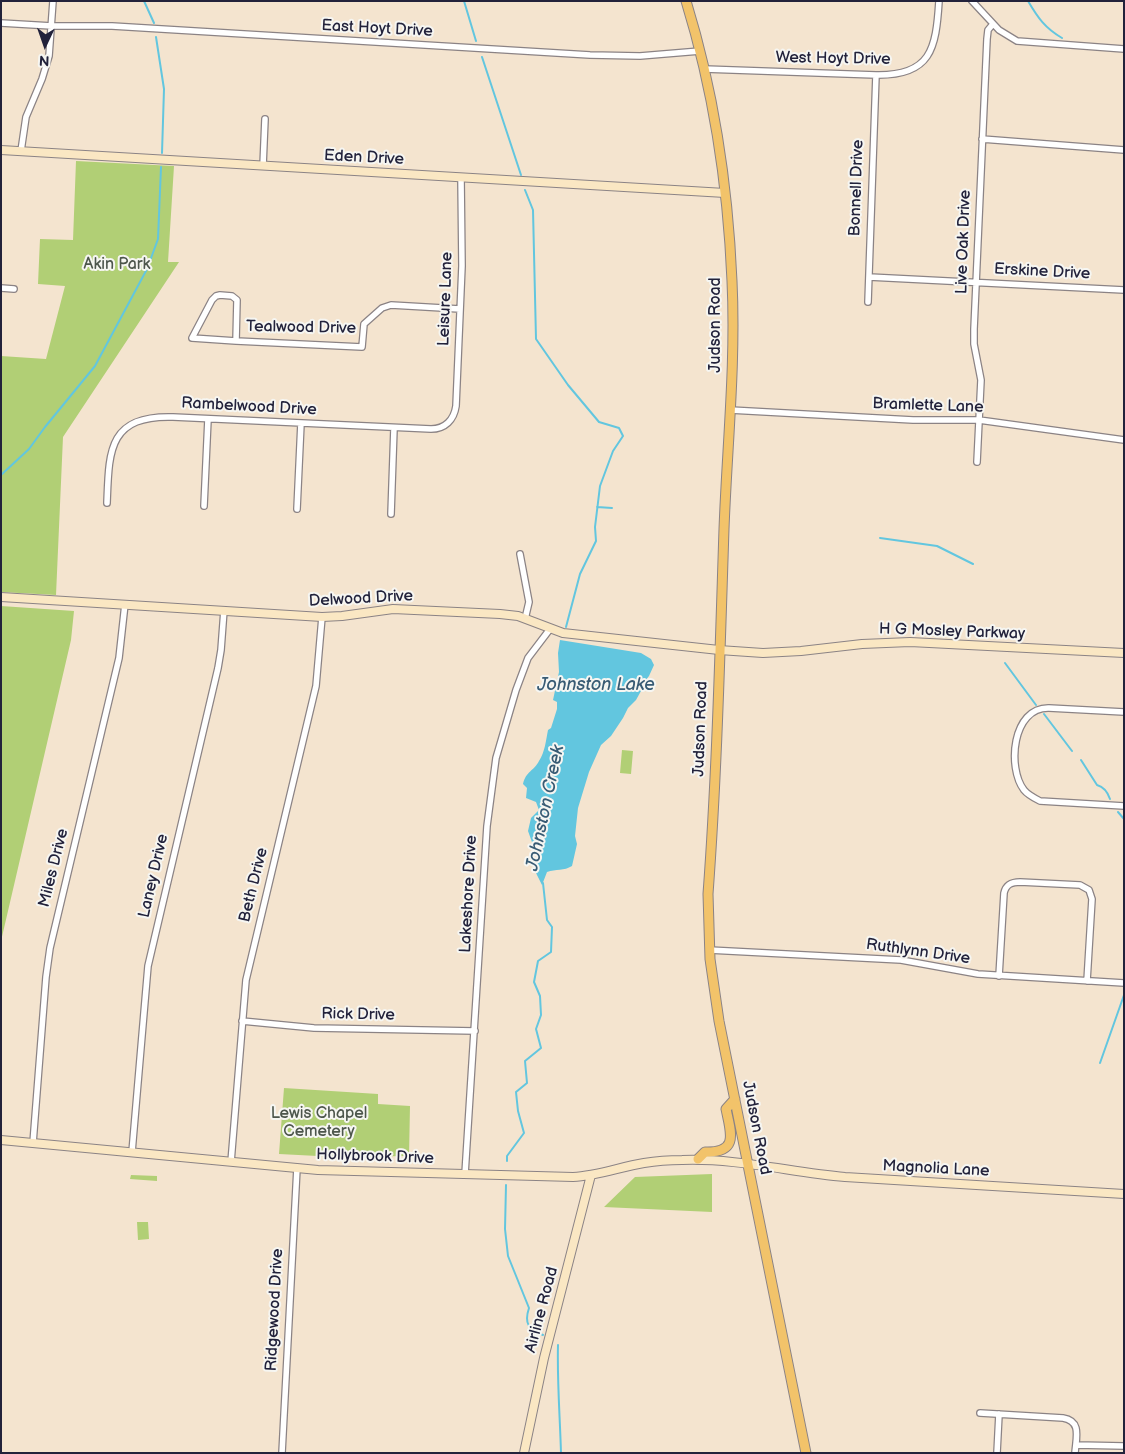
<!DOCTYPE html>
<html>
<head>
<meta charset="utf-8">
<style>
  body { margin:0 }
  #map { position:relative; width:1125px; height:1454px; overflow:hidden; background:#f4e4cf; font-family:"Balsamiq Sans",sans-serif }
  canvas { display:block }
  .frame { position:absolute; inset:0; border:2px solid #22223b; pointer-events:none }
  .north { position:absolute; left:20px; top:20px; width:50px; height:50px; -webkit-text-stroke:4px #f6f6f2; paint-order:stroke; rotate:183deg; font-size:14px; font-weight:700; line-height:20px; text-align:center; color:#22223b }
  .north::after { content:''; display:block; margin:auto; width:18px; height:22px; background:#22223b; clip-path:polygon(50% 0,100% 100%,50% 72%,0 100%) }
</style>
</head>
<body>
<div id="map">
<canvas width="1125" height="1454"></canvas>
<div class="frame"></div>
<div class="north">N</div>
</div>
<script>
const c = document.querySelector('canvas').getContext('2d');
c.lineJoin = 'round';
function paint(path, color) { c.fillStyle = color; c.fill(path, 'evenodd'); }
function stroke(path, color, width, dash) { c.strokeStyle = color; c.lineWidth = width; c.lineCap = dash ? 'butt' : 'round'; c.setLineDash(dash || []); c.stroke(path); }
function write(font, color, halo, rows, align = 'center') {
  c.font = font + ' "Balsamiq Sans",sans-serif'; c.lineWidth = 4; c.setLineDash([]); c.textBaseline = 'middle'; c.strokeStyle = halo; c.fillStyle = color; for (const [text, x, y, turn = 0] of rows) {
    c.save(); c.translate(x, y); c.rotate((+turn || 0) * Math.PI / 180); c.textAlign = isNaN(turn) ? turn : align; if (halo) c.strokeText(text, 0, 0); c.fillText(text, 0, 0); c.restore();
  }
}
const green = new Path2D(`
  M76,161L174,166L168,262H179L63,437L56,595L1,592V356L46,359L65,286L38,284L40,239L73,240Z
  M1,606L74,611L71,640L1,941Z
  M622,750L633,751L631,774L620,773Z
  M284,1088L378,1094V1104L410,1106L409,1156L337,1157L279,1154Z
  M712,1174V1212L604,1207L635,1177Z
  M131,1175L157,1176V1181L130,1179Z
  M137,1222H148L149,1239L138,1240Z`);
const water = new Path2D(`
  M560,640L641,653L651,659L654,665L649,676L642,685L641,691L636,700L628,708L623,718L611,736L601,745L589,772L578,808L575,836L577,844L572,866C564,871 556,869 547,872L542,885L536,873L537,856L528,831L531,818L539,810L536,802L526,798L527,788L523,784C526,771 534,771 539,761C545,752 546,740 548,730L551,728L557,709V702L553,700L559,672L558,653Z`);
const stream = new Path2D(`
  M144,1L154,23
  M464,1L476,41
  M1028,1C1038,18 1045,28 1062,38
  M156,37L164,89L162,153
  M482,57L521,175
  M525,190L533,210L536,339L568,385L599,422L619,428L623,436L613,451L600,486L595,527L596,541L580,574L566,627
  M1,475L29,449L45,427L95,366L147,269L158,239L161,167
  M597,507L612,508
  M880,538L937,546L973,564
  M1005,663L1036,705
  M1044,714L1072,751
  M1081,760L1097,785C1104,787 1108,793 1110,799
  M1118,812L1124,819
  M1100,1063L1124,995
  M507,1161V1156L524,1133L518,1111L516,1092L527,1083L525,1061L541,1048L536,1029L541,1015L540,996L534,982L538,961L551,952L552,927L547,920L543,883
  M506,1185L505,1229L508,1256L529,1308C524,1323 528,1329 543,1335
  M558,1345C557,1381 560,1417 561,1453`);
const street = new Path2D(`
  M972,1L999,30L1017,41L1124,49
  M1,23L52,26H112L590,55L640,56L700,51
  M704,69L876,75C931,76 936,49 939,1
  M982,139L1124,150
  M21,151L26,117L42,79L49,56L53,1
  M263,166L265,119
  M869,277L1124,290
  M1,288L14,289
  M220,295L232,296L237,300L236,341L192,338L212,300L216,296Z
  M868,302L876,75
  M236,341L362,347L364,324L382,308L391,305L460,309
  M730,410L913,420H979L1124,440
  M977,462L981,380L974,344V329L987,39L988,30L993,24
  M107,503C109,451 108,415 173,417L431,429C445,429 454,420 456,406L462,266L461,178
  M204,506L208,419
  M297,509L301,423
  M391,514L394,428
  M520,554L529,602L525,619
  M1124,712L1049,708C1012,707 1007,768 1024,790C1028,795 1034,798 1040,801L1124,806
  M709,950L901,960L978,974L1124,983
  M999,976L1004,893C1006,884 1012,882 1020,882L1080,885L1089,890L1092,899L1087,981
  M242,1021L314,1028L475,1031
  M33,1143L46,977L50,948L119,658L125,604
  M132,1152L148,966L218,668L221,650L224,610
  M231,1162L246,980L316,686L322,617
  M465,1174L487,826L496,758L516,690L528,658L550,629
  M980,1413L1063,1418C1082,1421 1076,1438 1075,1453
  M1076,1445L1124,1446
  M282,1453L297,1168
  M997,1453L999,1414`);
const secondary = new Path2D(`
  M1,150L725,193
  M1,597L322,617L342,616L393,609L500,614L518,616L563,633L719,650L763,653L801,651L862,644L910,642L1124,653
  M1,1140L318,1170L573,1177C597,1176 620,1167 644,1163C656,1161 669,1160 682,1160C737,1158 790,1172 845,1177L1124,1194
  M524,1453L544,1358L591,1175`);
const primary = new Path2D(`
  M686,1C714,92 728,187 732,281C736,363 727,447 724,529C720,650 717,773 708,894L710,959L719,1021L806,1453
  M698,1159L705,1152C739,1153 731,1133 726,1109L735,1099`);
const streetNames = [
  ["East Hoyt Drive",377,29,3],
  ["West Hoyt Drive",833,59,1],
  ["Eden Drive",364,158,3],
  ["Bonnell Drive",857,188,-88],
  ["Live Oak Drive",964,242,-88],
  ["Erskine Drive",1042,272,3],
  ["Leisure Lane",446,299,-88],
  ["Judson Road",716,325,-90],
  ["Tealwood Drive",301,328,1],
  ["Bramlette Lane",928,406,2],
  ["Rambelwood Drive",249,407,3],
  ["Delwood Drive",361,599,-3],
  ["H G Mosley Parkway",952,632,2],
  ["Judson Road",701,729,-88],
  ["Miles Drive",54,868,-76],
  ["Laney Drive",154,876,-77],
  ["Beth Drive",254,885,-76],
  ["Lakeshore Drive",469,894,-87],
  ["Ruthlynn Drive",918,952,8],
  ["Rick Drive",358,1015,1],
  ["Judson Road",756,1128,79],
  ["Hollybrook Drive",375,1157,2],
  ["Magnolia Lane",936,1169,3],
  ["Ridgewood Drive",275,1310,-87],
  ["Airline Road",542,1310,-75]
];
const parkNames = [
  ["Akin Park",117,265],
  ["Lewis Chapel",319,1114],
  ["Cemetery",319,1132]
];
const waterNames = [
  ["Johnston Lake",596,685],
  ["Johnston Creek",546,808,-78]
];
paint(green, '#b1cf75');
paint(water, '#62c6df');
stroke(stream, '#62c6df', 2);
stroke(street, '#8b8385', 8);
stroke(secondary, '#8b8385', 10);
stroke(primary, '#8b8385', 11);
stroke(street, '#fff', 5.5);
stroke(secondary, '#fae7c3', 8);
stroke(primary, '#f2c36a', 9);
write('16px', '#22223b', '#f6f6f2', streetNames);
write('16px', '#4d564c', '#f6f6f2', parkNames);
write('italic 18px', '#385b74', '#f6f6f2', waterNames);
</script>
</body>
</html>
